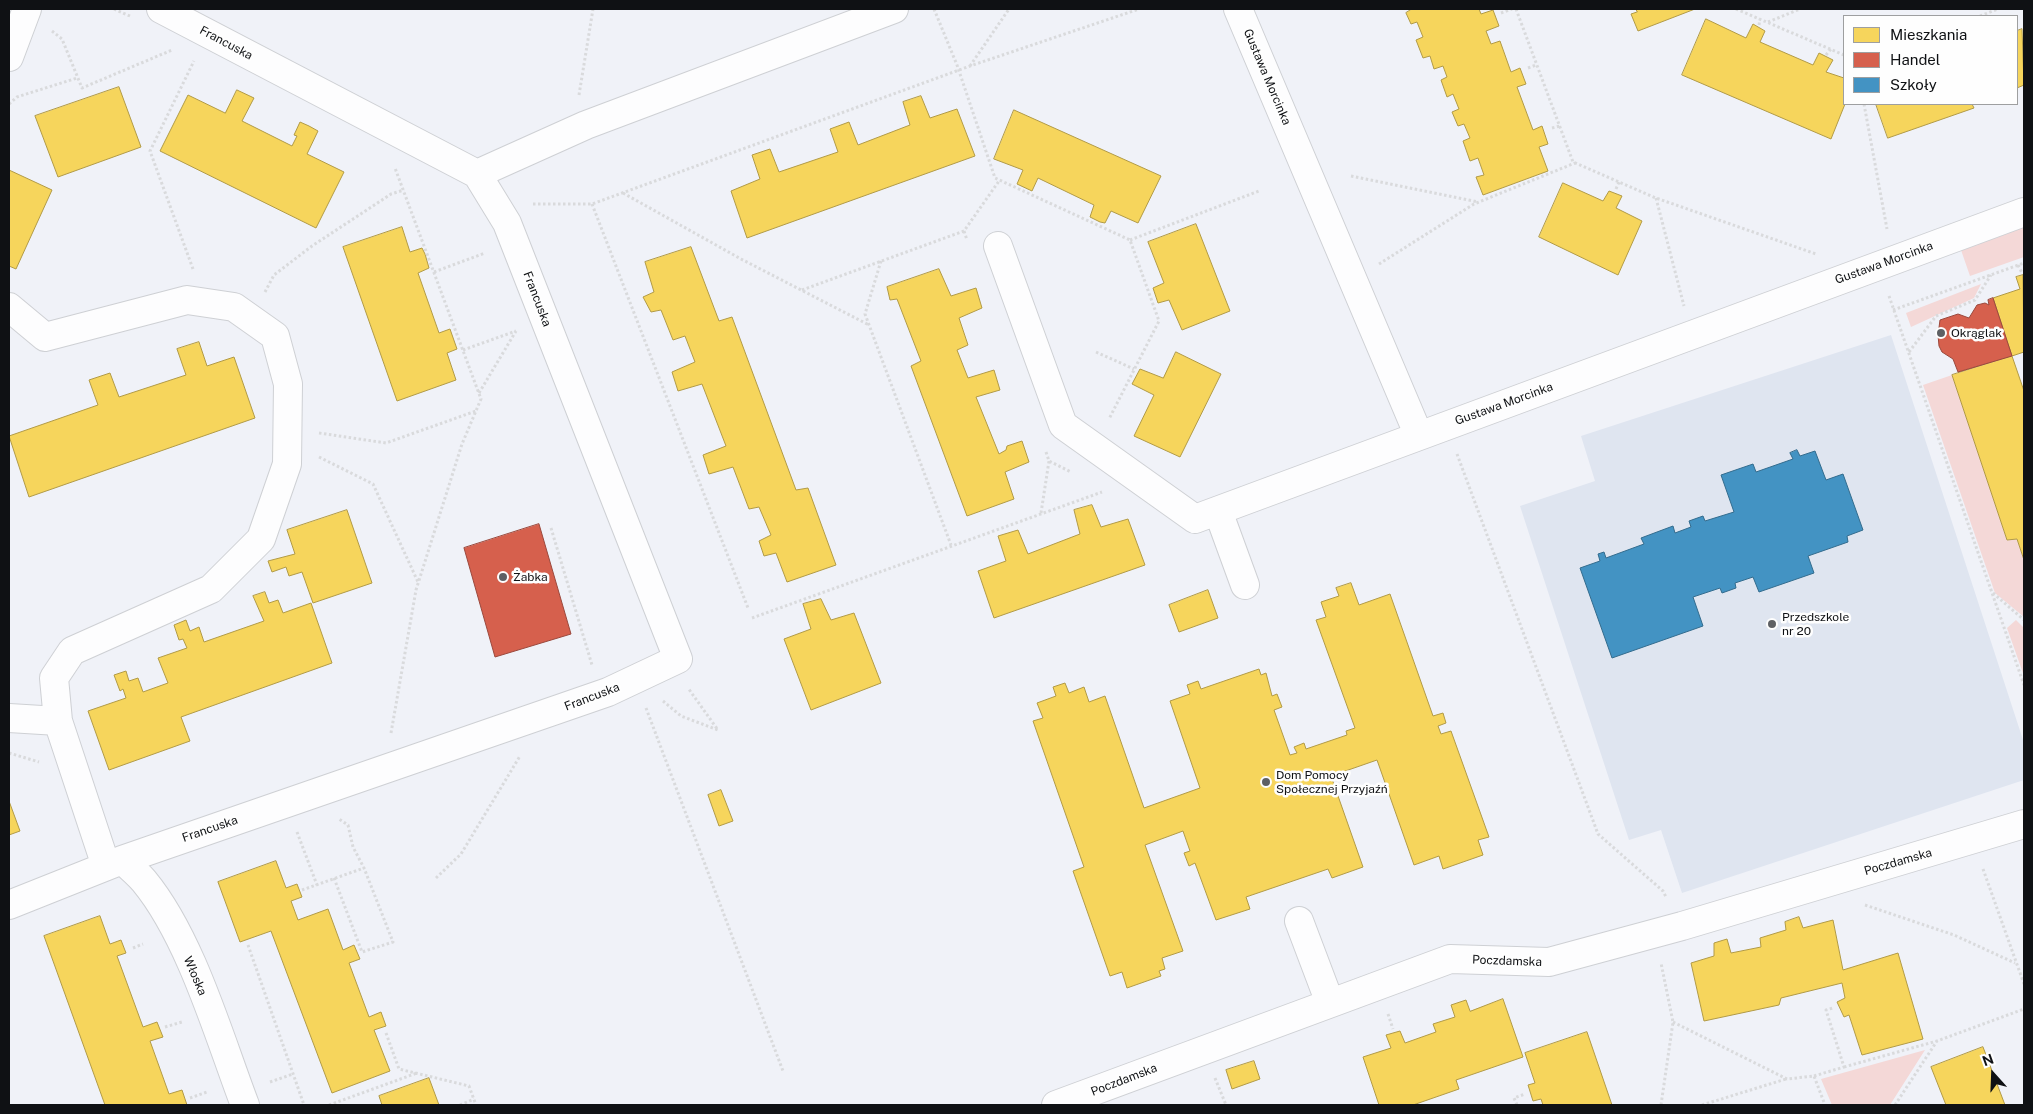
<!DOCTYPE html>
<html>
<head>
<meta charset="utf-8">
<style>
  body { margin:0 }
  #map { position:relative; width:2033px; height:1114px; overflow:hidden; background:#f0f2f8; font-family:"Public Sans",sans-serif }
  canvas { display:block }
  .frame { position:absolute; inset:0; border:10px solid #0f1114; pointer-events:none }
  .legend { position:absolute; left:1843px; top:15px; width:175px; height:90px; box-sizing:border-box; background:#fefefe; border:1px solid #9e9fa0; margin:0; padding:6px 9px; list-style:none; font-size:15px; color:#0f1114 }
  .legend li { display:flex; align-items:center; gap:10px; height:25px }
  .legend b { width:25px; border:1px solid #9e9fa0 }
  .north { position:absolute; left:1968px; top:1049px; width:50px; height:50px; -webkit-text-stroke:4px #fefefe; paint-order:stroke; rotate:340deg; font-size:14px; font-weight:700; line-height:20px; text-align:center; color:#0f1114 }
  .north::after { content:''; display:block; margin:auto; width:18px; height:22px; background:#0f1114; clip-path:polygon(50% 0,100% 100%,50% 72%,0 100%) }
</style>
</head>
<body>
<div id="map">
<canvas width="2033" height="1114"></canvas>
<div class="frame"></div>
<ul class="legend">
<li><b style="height:14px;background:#f6d55c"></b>Mieszkania</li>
<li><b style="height:14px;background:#d6604d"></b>Handel</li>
<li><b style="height:14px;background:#4393c3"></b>Szkoły</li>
</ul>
<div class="north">N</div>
</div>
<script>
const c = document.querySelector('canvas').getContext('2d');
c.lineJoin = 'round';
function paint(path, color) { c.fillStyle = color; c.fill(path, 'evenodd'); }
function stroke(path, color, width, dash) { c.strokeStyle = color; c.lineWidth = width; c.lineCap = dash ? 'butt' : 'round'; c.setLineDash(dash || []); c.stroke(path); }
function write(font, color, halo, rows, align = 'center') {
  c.font = font + ' "Public Sans",sans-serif'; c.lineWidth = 5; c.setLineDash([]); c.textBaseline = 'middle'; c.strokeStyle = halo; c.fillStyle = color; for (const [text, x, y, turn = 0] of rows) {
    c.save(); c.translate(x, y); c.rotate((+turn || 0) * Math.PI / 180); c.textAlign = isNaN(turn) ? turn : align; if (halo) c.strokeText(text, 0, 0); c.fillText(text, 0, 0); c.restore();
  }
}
const built = new Path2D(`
  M1891,335L2024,743V780L1682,893L1661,830L1629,840L1520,506L1595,481L1581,436Z`);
const green = new Path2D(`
  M2024,227V257L1970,276L1961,250Z
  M1981,284L1974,298L1911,327L1906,313Z
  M1952,375L2007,540L2017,539L2024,560V617L1995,593L1923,385Z
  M2016,620L2024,628V676L2007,628Z
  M1925,1050L1890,1105H1832L1821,1079Z`);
const homes = new Path2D(`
  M1412,9H1479L1481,14L1493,10L1499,26L1486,31L1491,44L1500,41L1511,72L1520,68L1526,84L1517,87L1533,130L1542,126L1548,144L1539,147L1548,171L1483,195L1476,177L1484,175L1478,158L1470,161L1463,141L1470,138L1464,124L1458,126L1452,112L1459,109L1453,94L1447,97L1441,80L1447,77L1443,66L1434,69L1430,56L1423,58L1416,40L1423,37L1417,22L1411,24L1406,13Z
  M1636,9H1695L1638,31L1631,14L1637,12Z
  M1706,19L1746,38L1753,24L1765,31L1760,42L1813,65L1819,53L1833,60L1826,72L1844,78L1845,104L1831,139L1682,75Z
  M2022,29L2024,85L2017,88V31Z
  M119,87L141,147L58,177L35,116Z
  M237,90L254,98L242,121L292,146L297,136L294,135L300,122L309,126L318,131L307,154L344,172L316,228L160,151L188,95L225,113Z
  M921,96L930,118L957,109L975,156L747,238L731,191L760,179L752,155L770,149L779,172L838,152L830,129L849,122L858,145L910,125L903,102Z
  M1876,104H1972L1974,108L1888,138Z
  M1014,110L1161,176L1138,223L1111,211L1105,223L1100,222L1090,217L1094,205L1038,178L1032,191L1017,184L1023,170L994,159Z
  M9,170L52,190L16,269L9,266Z
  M1563,183L1603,201L1609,191L1622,196L1616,208L1642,221L1618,275L1539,237Z
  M1196,224L1230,311L1182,330L1169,300L1158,303L1153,288L1164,283L1148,242Z
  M402,227L410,252L422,248L425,254L429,268L418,273L439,333L450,329L457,349L447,353L456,380L397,401L343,247Z
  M691,247L719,321L732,317L796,490L808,488L836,565L787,582L776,553L764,556L759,541L771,535L759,507L749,509L733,467L709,474L703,455L726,446L702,384L678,391L672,372L695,362L685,336L673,340L661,310L651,312L643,297L654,292L645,262Z
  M939,269L951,296L976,288L982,308L959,318L968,345L957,350L968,378L994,370L1000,390L976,397L999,454L1006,450L1007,446L1022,441L1029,462L1005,472L1014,499L967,516L911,366L921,361L897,299L890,300L887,287Z
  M2023,275L2024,352L2012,356L1993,298L2020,289L2016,277Z
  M199,342L207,366L234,357L255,418L29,497L9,436L98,405L89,380L110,373L119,397L186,375L177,349Z
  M1176,352L1221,374L1180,457L1134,436L1154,395L1132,384L1140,369L1163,378Z
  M2012,356L2024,391V560L2017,539L2007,540L1952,375Z
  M1092,505L1101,527L1128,519L1145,565L994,618L978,571L1006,561L998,536L1018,530L1028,554L1080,534L1074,510Z
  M347,510L372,583L313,603L302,572L289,576L286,567L272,572L268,561L295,554L287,530Z
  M1351,583L1359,605L1390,594L1433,716L1443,713L1446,723L1438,726L1441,734L1451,731L1489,837L1478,840L1483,855L1443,869L1439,856L1414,865L1377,760L1331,776L1363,867L1332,878L1328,869L1246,897L1250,909L1216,920L1195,863L1189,866L1184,853L1190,851L1183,831L1145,845L1183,951L1162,958L1165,969L1159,971L1161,976L1127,988L1122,972L1110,976L1073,871L1084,867L1033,721L1043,718L1037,703L1056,696L1053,687L1065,683L1069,693L1084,687L1089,702L1105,696L1144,808L1200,788L1170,701L1190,694L1187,685L1198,681L1201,689L1259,669L1261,675L1266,673L1272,696L1277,694L1282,707L1274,710L1290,755L1297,753L1294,747L1304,743L1306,749L1347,735L1346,731L1355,728L1316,620L1326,617L1321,602L1339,596L1336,588Z
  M1208,590L1218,618L1179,632L1169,605Z
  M265,592L269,603L278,600L283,613L311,603L332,663L181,717L190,741L109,770L88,711L126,698L123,689L120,691L114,675L126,671L129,681L138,678L143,692L168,683L158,658L187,648L183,639L179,640L174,625L186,620L190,631L199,627L204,642L264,621L253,596Z
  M821,599L831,620L854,613L881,683L811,710L784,639L811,629L803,604Z
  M721,790L733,821L719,826L708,795Z
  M9,801L20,831L9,835Z
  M276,861L286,888L297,884L302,897L291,901L298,920L328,909L343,950L354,945L360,959L349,963L369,1017L381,1012L386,1026L374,1030L390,1071L332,1093L271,931L240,942L218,882Z
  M100,916L110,944L121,940L126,953L117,956L143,1027L157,1022L163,1037L150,1041L169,1094L182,1090L187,1105H105L44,936Z
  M1799,917L1803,928L1833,920L1843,970L1898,953L1923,1039L1862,1055L1849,1015L1844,1017L1837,1002L1845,998L1842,983L1781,998L1779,1005L1704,1021L1691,963L1714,956V943L1727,939L1731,953L1761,947L1760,938L1786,930L1785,922Z
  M1503,999L1523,1057L1456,1080L1459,1089L1413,1105H1379L1363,1057L1391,1048L1386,1035L1400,1031L1405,1043L1436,1032L1433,1024L1455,1017L1451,1005L1466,1000L1470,1011Z
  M1587,1032L1612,1105H1543L1541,1099L1533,1101L1528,1085L1535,1083L1525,1053Z
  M1983,1047L2005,1105H1946L1931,1067Z
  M1254,1061L1260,1079L1232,1089L1226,1070Z
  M429,1078L439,1105H382L379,1096Z`);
const shops = new Path2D(`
  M1993,298L2012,356L1958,372L1953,359L1942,352L1939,346L1938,335L1940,320L1958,314L1969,318L1977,305L1985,303L1989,305L1988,300Z
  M539,524L571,634L495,657L464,548Z`);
const schools = new Path2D(`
  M1797,450L1800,456L1815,451L1826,480L1843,474L1863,530L1847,536L1848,542L1808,556L1814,573L1759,592L1753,577L1735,583L1736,588L1722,593L1720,588L1693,597L1703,626L1612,658L1580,568L1600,561L1598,554L1604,552L1606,558L1644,544L1641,538L1673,526L1675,533L1691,527L1689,521L1703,516L1705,521L1734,512L1721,475L1753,464L1756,472L1793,459L1790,453Z`);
const path = new Path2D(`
  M114,9L130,16
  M934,9L957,65L995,178L1130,240L1159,321L1109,419
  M1516,9L1573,162L1656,198L1816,254
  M1736,9L1844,55
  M1501,13L1512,9
  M1980,16L1998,9
  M1768,22L1800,9
  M1759,25L1760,19
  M52,31L62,39L82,88L172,50
  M1826,55L1831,49
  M970,66L1009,9
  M1528,68L1536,65
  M579,95L593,9
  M9,104L17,97L77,78
  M1864,104L1887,229
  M1552,128L1560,126
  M1351,176L1478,202
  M1616,189L1619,182
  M623,193L741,259L869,325
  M1656,198L1684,306
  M533,204H592L970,66L1139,9
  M592,204L748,608
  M964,231L967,240
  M1130,240L1259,191
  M881,261L865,314L951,545
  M1379,264L1474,204L1575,163
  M2018,265L2022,273
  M193,269L150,151L194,61
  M434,272L485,253
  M802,290L964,231L999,181
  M265,292L274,275L312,246L391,194L404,190
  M1889,296L2024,685
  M1893,310L2024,263
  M463,350L516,331
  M1096,352L1134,369
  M1909,352L1936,316L1975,300L1991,275
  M479,393L516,331
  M319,433L386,443L476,411
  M1046,452L1049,461L1071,472
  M1457,454L1598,834L1663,891L1666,897
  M319,457L373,484L418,582
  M1041,513L1049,461
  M551,528L592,665
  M1993,593L2024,620
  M752,618L1102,492
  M663,701L681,716L718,730L688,688
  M646,708L783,1071
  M391,733L416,590L462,444L481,399L395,168
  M9,753L39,762
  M297,832L317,885
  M1983,869L2024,984
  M334,878L362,952L393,942L364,868L353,847L348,825L339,819
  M436,878L461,854L520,756
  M302,890L364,868
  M1865,905L1954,935L2015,963
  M248,945L304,1105
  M133,948L143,944
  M1388,1014L1393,1029
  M1673,1022L1787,1079L1814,1076L1825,1105
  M165,1027L182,1022
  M386,1033L399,1069L469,1086L476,1105
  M1844,1067L1937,1041
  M1814,1076L1844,1067L1826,1010L1833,1008
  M1215,1078L1226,1105
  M270,1082L293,1074
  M190,1098L207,1092
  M329,1105L417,1073
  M460,1105L474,1099
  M1517,1105L1514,1098L1525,1094
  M1661,1105L1673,1022L1661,963
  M1702,1105L1786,1079
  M1895,1105L1937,1041L2024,1009`);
const street = new Path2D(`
  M1238,9L1419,436
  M9,57L27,9
  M477,174L586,125L894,9
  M998,246L1063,425L1195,519L2024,212
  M9,307L45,337L187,300L234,307L275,336L288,384L287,464L261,539L211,589L72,651L54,678L58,721L106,866
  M1218,511L1245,585
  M9,718L58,721
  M122,860C130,867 138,874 144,881C191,938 219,1037 245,1105
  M9,905L122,860L608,692L678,659L507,223L477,174L161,9
  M1299,921L1330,1003
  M1056,1105L1450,959L1549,962L1682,926L2024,824`);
const markers = [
  [1941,333,5,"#5e6064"],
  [503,577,5,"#5e6064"],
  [1772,624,5,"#5e6064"],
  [1266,782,5,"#5e6064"]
];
const streetNames = [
  ["Francuska",226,43,28],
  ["Gustawa Morcinka",1267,77,67],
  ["Gustawa Morcinka",1884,263,-20],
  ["Francuska",537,299,69],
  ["Gustawa Morcinka",1504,404,-20],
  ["Francuska",592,697,-21],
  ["Francuska",210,829,-19],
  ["Poczdamska",1898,862,-16],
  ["Poczdamska",1507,961,2],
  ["Włoska",195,976,67],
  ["Poczdamska",1124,1080,-21]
];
const poiNames = [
  ["Okrąglak",1951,333],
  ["Żabka",513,577],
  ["Przedszkole",1782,617],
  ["nr 20",1782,631],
  ["Dom Pomocy",1276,775],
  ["Społecznej Przyjaźń",1276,789]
];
paint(built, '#dfe5f0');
paint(green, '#f4d8d7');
paint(homes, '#f6d55c');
stroke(homes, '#b19a46', 1);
paint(shops, '#d6604d');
stroke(shops, '#9a483c', 1);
paint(schools, '#4393c3');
stroke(schools, '#336c8e', 1);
stroke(street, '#ced0d4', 30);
stroke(path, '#d9dadc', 3, [2.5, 2.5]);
stroke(street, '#fdfdfe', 28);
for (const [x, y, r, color] of markers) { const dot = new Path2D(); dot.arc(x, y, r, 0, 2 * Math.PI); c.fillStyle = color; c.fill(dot); stroke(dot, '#fefefe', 2); }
write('12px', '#0f1114', '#fefefe', streetNames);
write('12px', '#0f1114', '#fefefe', poiNames, 'left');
</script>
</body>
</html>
